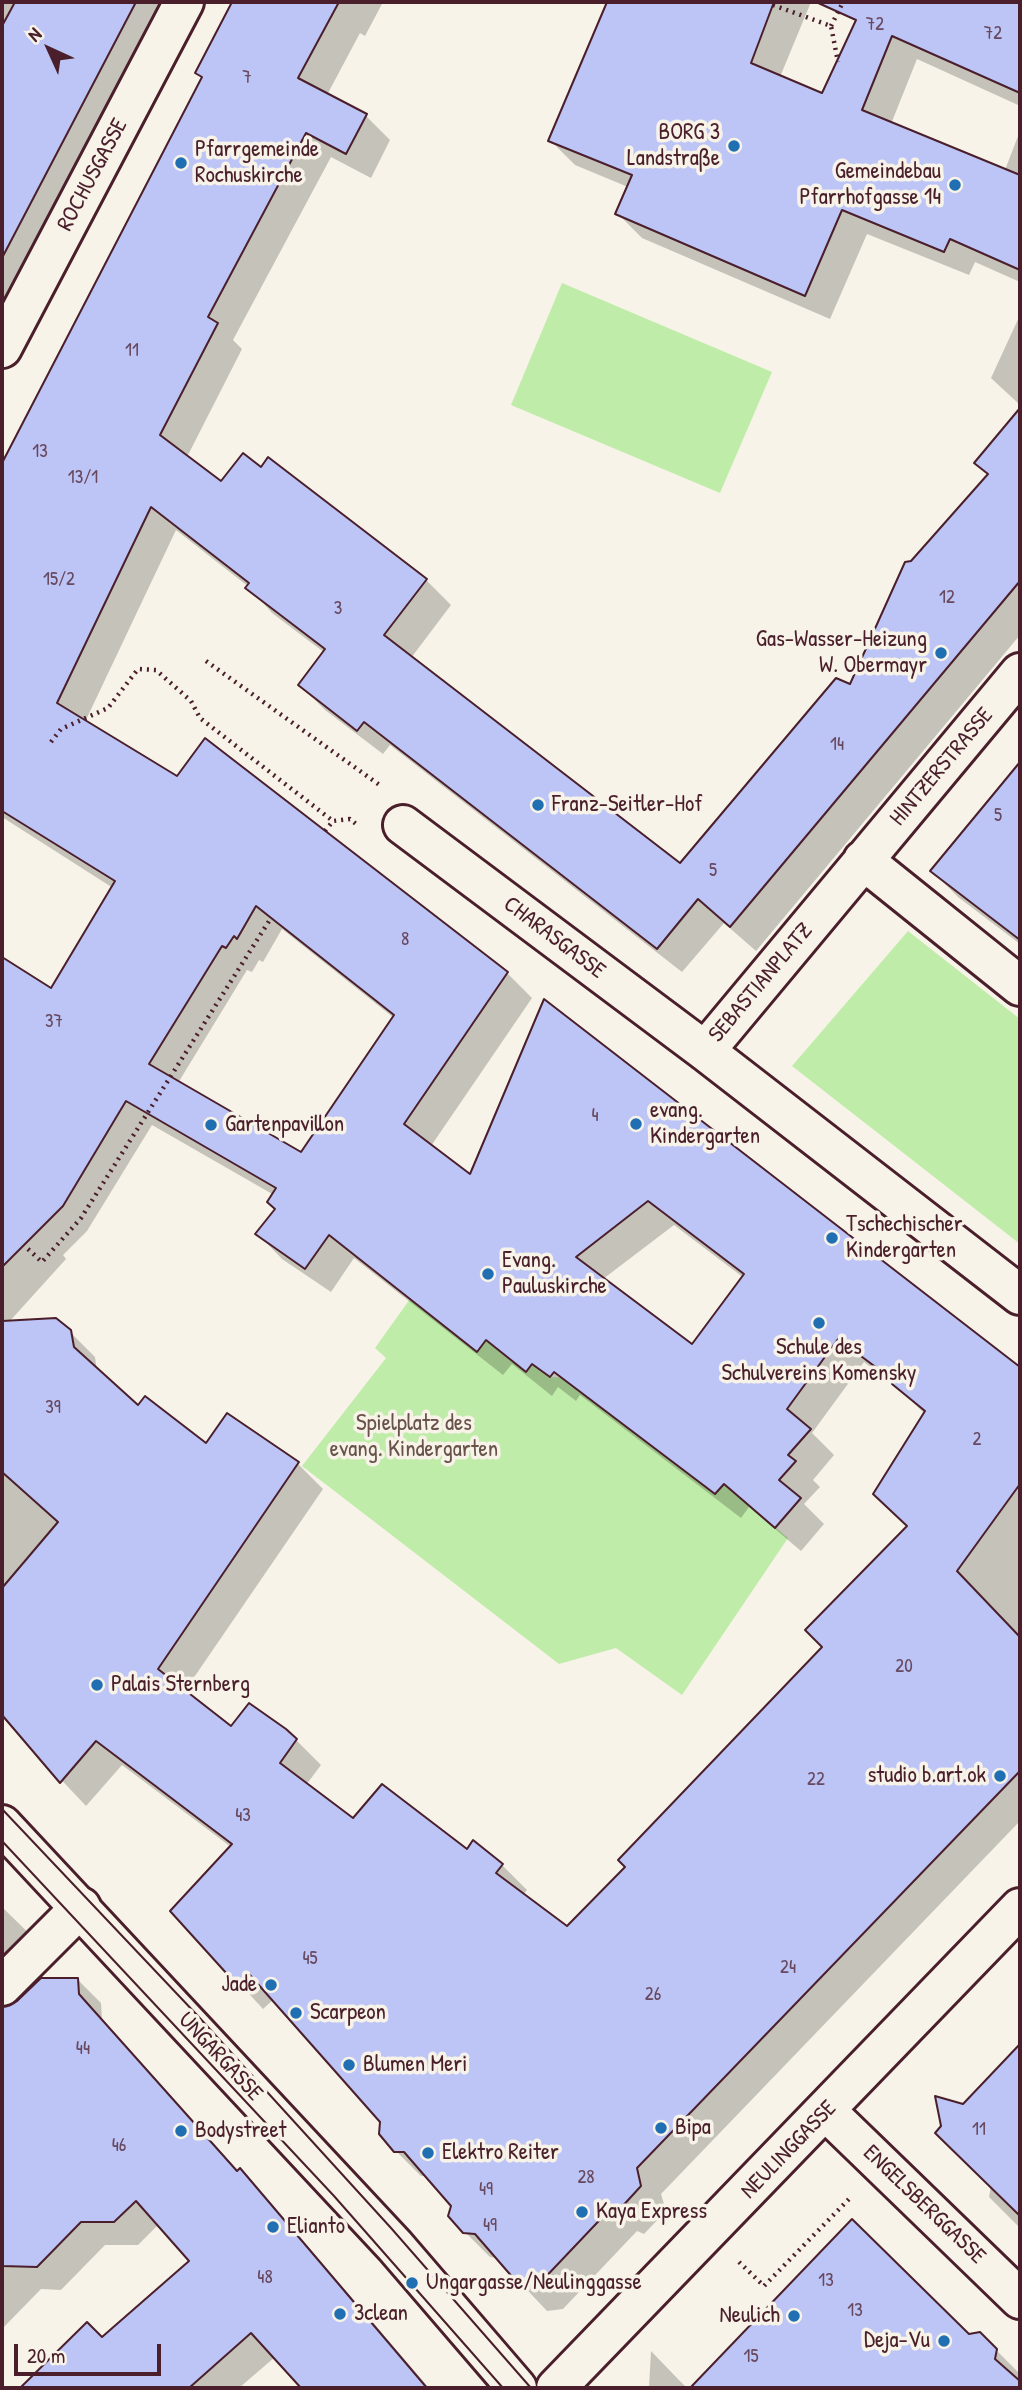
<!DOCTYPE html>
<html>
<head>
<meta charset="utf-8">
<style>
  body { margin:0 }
  #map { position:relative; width:1022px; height:2390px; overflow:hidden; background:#f7f3e8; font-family:"Patrick Hand",sans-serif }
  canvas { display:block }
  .frame { position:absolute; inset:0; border:4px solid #4a1f2b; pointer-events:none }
  .north { position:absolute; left:14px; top:14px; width:70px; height:70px; -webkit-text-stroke:5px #f7f3e8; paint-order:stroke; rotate:315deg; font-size:19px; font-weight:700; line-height:28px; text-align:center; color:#4a1f2b }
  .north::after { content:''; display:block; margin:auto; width:24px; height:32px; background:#4a1f2b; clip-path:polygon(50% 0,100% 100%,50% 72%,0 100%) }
  .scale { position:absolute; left:14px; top:2344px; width:147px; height:32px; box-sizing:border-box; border:4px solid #4a1f2b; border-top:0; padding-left:9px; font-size:21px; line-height:24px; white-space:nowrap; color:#4a1f2b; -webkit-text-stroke:5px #f7f3e8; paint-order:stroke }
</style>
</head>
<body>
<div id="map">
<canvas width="1022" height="2390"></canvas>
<div class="frame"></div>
<div class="north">N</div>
<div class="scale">20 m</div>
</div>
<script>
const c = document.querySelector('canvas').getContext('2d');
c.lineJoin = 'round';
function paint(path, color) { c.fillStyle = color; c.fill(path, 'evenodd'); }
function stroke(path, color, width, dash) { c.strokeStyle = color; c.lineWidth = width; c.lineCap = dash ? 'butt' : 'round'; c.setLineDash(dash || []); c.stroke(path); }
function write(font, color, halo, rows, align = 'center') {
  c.font = font + ' "Patrick Hand",sans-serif'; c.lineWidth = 7; c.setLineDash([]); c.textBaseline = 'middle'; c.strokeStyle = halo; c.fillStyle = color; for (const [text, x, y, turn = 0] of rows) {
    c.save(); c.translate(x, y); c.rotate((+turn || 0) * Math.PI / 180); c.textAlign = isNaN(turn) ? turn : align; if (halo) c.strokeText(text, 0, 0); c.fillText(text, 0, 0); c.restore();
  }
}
const green = new Path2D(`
  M562,283L772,372L720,493L511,405Z
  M908,931L1020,1019V1244L792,1066Z
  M410,1299L477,1351L486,1340L526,1372L532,1364L550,1377L612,1379L595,1403L715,1494L724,1484L788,1538L682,1695L616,1648L559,1664L302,1466L386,1358L375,1348Z`);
const shadow = new Path2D(`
  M2,2H174L2,327Z
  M234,2H383L365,36L360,33L327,95L365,115L390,140L371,178L331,157L233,340L242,349L187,457L221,483L426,580L451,605L411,658L680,866L851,686L912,563L989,475L976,463L1020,411V635L756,951L724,923L682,972L390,745L383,754L325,710L300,685L325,653L272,613L249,587L176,530L85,722L507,973L532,998L431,1146L470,1177L545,1002L1020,1371V1821L661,2194L666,2211L644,2234L637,2231L563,2309L547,2311L497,2258L490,2257L464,2231L453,2205L428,2176H421L396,2151L382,2121L274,1999L263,2009L173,1911L231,1847L122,1765L86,1806L2,1717V1375L9,1366L2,1360V959L52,990L113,888L2,817V467L203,79L197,72ZM282,929L394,1018L301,1155L178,1083L247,970L252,972L259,960L263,962ZM152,1125L274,1195L277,1209L258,1234L282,1259L331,1292L354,1258L503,1375L512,1364L552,1396L558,1387L576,1401L580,1395L741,1518L749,1507L801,1551L824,1524L804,1504L820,1487L813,1480L834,1455L812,1433L864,1362L897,1387L925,1414L908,1527L824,1647L628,1867L567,1928L523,1895L527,1890L502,1865L467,1852L353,1821L306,1785L321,1765L296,1740L232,1728L184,1692L323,1489L298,1464L228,1415L206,1446L138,1408L97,1371L95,1357L69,1331L9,1322L66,1259L63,1255L87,1231ZM674,1225L744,1278L692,1347L603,1279Z
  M609,2H811L780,77L823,95L866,2H1020L1018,105L917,59L891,124L1005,170L1020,131V282L975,262L969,275L867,234L830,319L642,238L617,213L628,187L575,165L550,140Z
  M1020,315V405L991,378Z
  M1020,765V944L958,897L932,871Z
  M2,1907L47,1951L2,1996Z
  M77,1979L101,2003L102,2019L239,2172L263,2194L429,2388H303L275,2357L239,2388H23L87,2324L102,2339L192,2261L159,2224L138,2245H105L61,2290L41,2289L2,2329V2077L47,2079L2,2034V2002L4,2009Z
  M1020,2047V2228L989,2197L991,2186L964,2106Z
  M852,2221L969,2336L979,2333L1020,2374V2388H692Z
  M651,2351L676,2377L687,2388H649Z`);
const building = new Path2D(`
  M15,2H136L2,258V26Z
  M232,2H339L298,78L367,114L346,154L306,133L208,317L218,323L160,435L221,481L243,453L261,467L268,457L427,579L384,635L680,863L836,678L850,684L905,562L911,561L988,474L974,463L1020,408V581L730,927L698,899L657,949L364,722L357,731L298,685L325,649L245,588L249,583L151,507L57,703L177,776L205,738L508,972L404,1124L470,1174L544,999L1020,1367V1484L957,1571L1020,1637V1771L637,2168L641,2186L619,2210L612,2207L538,2285L521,2287L475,2234L463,2233L448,2216L451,2206L404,2152H394L379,2134L380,2122L249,1974L237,1985L170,1911L232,1844L96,1741L60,1783L2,1715V1588L58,1522L2,1472V1321L56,1318L71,1330L74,1347L138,1405L145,1396L206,1443L227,1413L299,1462L158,1669L231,1726L249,1703L286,1729L297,1739L280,1763L353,1818L382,1784L467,1849L473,1840L503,1864L496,1873L567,1926L625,1867L618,1860L822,1647L805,1630L907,1526L873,1494L925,1411L892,1384L893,1380L838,1339L787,1409L811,1429L788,1455L796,1461L779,1480L801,1498L775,1528L724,1484L715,1494L554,1372L550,1377L532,1364L526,1372L486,1340L477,1352L329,1235L305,1269L255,1234L275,1209L267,1202L276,1188L126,1101L63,1206L2,1267V957L51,988L115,881L2,811V463L202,77L195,73ZM256,906L394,1015L301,1152L149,1064L222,946L226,948L234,936L237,939ZM648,1201L744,1274L692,1344L576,1257Z
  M607,2H774L751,63L822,93L856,20L816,2H1020V93L892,36L862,110L1020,175V270L950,239L944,252L842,210L805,296L615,214L632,175L548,141Z
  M1020,762V940L930,871Z
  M41,1978H78L79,1994L237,2171L240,2168L427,2388H301L251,2333L189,2388H20L87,2322L102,2337L189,2261L136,2201L114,2222H81L37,2267L2,2266V2007L17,2001Z
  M1020,2044V2216L935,2133L941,2126L935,2096L963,2104Z
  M852,2219L969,2334L980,2332L997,2349L995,2359L1020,2381V2388H690Z`);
const path = new Path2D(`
  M773,5L831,26L838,62
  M831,26L843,2
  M206,661L381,786
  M51,742L61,729L108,708L138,669L156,670L191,701L200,718L333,821
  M325,831L333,821L350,819L356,824
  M28,1249L42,1262L81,1218L271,918
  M739,2262L764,2286L850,2198`);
const street = new Path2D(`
  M403,825L705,1051L1020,1295
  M863,860L1020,986
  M705,1051L1020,673
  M2,1986L81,1907
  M827,2112L1020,2299`);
const secondary = new Path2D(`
  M2,348L184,2
  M2,1825L395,2246L517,2388
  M556,2388L1020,1908`);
const tram = new Path2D(`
  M2,1809L197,2015L391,2228L531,2388
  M2,1841L334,2196L503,2388`);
const markers = [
  [734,146,7,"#1f6fb2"],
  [181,163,7,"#1f6fb2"],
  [955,185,7,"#1f6fb2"],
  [941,653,7,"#1f6fb2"],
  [538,805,7,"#1f6fb2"],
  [636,1124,7,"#1f6fb2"],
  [211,1125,7,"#1f6fb2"],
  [832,1238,7,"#1f6fb2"],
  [488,1274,7,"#1f6fb2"],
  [819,1323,7,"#1f6fb2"],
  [97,1685,7,"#1f6fb2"],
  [1000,1776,7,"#1f6fb2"],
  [271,1985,7,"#1f6fb2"],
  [296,2013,7,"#1f6fb2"],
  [349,2065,7,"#1f6fb2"],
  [661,2128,7,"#1f6fb2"],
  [181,2131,7,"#1f6fb2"],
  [428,2153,7,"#1f6fb2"],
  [582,2212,7,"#1f6fb2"],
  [273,2227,7,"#1f6fb2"],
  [412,2283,7,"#1f6fb2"],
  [340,2314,7,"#1f6fb2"],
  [794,2316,7,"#1f6fb2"],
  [944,2341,7,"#1f6fb2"]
];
const numberNames = [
  ["72",875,25],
  ["72",993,34],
  ["7",247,78],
  ["11",132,351],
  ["13",40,452],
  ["13/1",83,478],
  ["15/2",59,580],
  ["12",947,598],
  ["3",338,609],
  ["14",837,745],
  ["5",998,816],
  ["5",713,871],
  ["8",405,940],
  ["37",54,1022],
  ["4",595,1116],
  ["39",53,1408],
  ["2",977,1440],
  ["20",904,1667],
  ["22",816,1780],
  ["43",243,1816],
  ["45",310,1959],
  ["24",788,1968],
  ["26",653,1995],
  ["44",83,2049],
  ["11",979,2130],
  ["46",119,2146],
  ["28",586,2178],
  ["49",486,2190],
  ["49",490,2226],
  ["48",265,2278],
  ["13",826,2281],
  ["13",855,2311],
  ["15",751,2357]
];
const poiNames = [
  ["BORG 3",720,133,"right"],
  ["Landstraße",720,159,"right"],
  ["Pfarrgemeinde",195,150],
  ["Rochuskirche",195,176],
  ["Gemeindebau",941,172,"right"],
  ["Pfarrhofgasse 14",941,198,"right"],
  ["Gas-Wasser-Heizung",927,640,"right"],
  ["W. Obermayr",927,666,"right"],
  ["Franz-Seitler-Hof",552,805],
  ["evang.",650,1111],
  ["Kindergarten",650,1137],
  ["Gartenpavillon",225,1125],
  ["Tschechischer",846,1225],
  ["Kindergarten",846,1251],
  ["Evang.",502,1261],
  ["Pauluskirche",502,1287],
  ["Schule des",819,1348,"center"],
  ["Schulvereins Komensky",819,1374,"center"],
  ["Palais Sternberg",111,1685],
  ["studio b.art.ok",986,1776,"right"],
  ["Jade",257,1985,"right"],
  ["Scarpeon",310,2013],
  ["Blumen Meri",363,2065],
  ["Bipa",675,2128],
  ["Bodystreet",195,2131],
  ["Elektro Reiter",442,2153],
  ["Kaya Express",596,2212],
  ["Elianto",287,2227],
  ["Ungargasse/Neulinggasse",426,2283],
  ["3clean",354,2314],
  ["Neulich",780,2316,"right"],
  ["Deja-Vu",930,2341,"right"]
];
const streetNames = [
  ["ROCHUSGASSE",93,175,-62],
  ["HINTZERSTRASSE",942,767,-50],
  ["CHARASGASSE",554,938,37],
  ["SEBASTIANPLATZ",761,983,-50],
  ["UNGARGASSE",220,2057,47],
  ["NEULINGGASSE",789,2150,-46],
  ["ENGELSBERGGASSE",924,2205,44]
];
const parkNames = [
  ["Spielplatz des",414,1424],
  ["evang. Kindergarten",414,1450]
];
paint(green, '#c0eca9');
paint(shadow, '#0003');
paint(building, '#bdc4f6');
stroke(building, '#4a1f2b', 2);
stroke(street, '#4a1f2b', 44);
stroke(secondary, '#4a1f2b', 44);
stroke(path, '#4a1f2b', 4.5, [2, 5]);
stroke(street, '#f7f3e8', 38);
stroke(secondary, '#f7f3e8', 38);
stroke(tram, '#4a1f2b', 2);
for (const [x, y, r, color] of markers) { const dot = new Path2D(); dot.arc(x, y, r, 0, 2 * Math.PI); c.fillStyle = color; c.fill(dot); stroke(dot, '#f7f3e8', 2.5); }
write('19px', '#67485e', null, numberNames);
write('23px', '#4a1f2b', '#f7f3e8', poiNames, 'left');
write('23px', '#4a1f2b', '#f7f3e8', streetNames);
write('23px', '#68524a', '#f7f3e8', parkNames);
</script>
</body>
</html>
